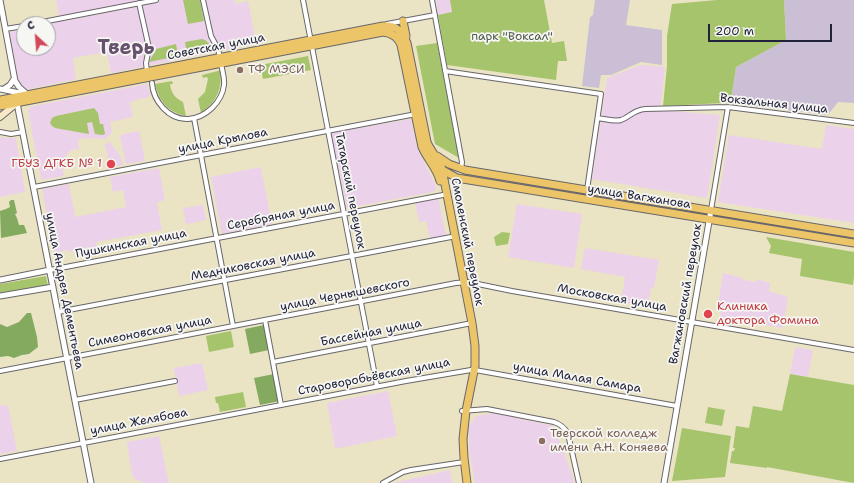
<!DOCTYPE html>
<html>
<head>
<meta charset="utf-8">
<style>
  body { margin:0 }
  #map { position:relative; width:854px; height:483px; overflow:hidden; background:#eae4c5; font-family:"Shantell Sans",sans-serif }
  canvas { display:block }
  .north { position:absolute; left:16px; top:16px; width:40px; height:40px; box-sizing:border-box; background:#f6f6f2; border:1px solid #a1a1a9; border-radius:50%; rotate:334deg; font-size:11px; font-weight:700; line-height:16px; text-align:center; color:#22223b }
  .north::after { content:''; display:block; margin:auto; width:14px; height:18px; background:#d1495b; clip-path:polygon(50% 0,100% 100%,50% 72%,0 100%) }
  .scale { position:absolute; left:708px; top:24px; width:124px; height:18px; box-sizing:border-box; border:2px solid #22223b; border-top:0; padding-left:5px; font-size:12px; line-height:14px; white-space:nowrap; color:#22223b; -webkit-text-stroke:3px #f6f6f2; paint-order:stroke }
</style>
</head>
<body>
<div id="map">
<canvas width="854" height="483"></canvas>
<div class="north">С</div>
<div class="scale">200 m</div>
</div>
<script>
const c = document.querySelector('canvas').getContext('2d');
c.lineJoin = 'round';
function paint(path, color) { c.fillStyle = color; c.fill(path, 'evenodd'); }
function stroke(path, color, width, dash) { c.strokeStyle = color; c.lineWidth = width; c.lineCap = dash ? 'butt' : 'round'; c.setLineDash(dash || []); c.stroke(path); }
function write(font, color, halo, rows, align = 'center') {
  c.font = font + ' "Shantell Sans",sans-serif'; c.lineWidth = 3.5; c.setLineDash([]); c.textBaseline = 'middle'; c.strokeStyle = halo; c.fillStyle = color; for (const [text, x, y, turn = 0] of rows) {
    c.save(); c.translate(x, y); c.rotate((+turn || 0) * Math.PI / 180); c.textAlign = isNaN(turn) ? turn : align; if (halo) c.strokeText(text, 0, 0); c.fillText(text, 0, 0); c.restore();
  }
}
const built = new Path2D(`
  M56,0H145L59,18Z
  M161,0H235L236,4L248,1L256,44L111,73L107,52L73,58L76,79L25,90L20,86L9,32L24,29V48H48V24H47L136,7L141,4Z
  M436,0H450L452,12L438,15Z
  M641,65L665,67L660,110L720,115L707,198L592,179L607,78Z
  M147,84L151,96L130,102L133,117L110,122L112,132L106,139L88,138L78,139L79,149L71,150L61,161L64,176L41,180L28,111L30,107L34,106Z
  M411,119L417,148L436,186V190L433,192L347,208L331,133Z
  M826,125L854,129V223L718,202L729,135L822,149Z
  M139,131L145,161L126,164L120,135Z
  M0,137L9,138H16L25,192L0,197Z
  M110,142L121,157L123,165L110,167L105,144Z
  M261,167L272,224L222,234L211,177Z
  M159,168L165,200L157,202L162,230L96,242L97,247L69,252L67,250L54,253L42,189L69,184L75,217L126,207L123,190L113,192L110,177Z
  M438,197L446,236L430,239L426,221L419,222L415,202Z
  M517,204L582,214L574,268L508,257Z
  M203,205L206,220L186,224L183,208Z
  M585,248L659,260L654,288H651L648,306L621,302L625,277L581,269Z
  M723,273L743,278V280L756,282L757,279L770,283L769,291L788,297L783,328L720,318L721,311L717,310Z
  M795,347L813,350L808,377L790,374Z
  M202,363L208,390L179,396L174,368Z
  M388,391L397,436L335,449L327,403Z
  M8,405L17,451L0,454V406Z
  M493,413L554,426L572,474L575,483H475L469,449V426L476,416Z
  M159,436L169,483H144L135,479L132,474L127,442Z
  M450,470L452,483H393Z`);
const industrial = new Path2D(`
  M595,0H630L626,25L662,30V65L641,62L611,75H601L599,88L582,86L590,17L593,15Z
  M784,0H854V103L838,102L828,115L736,104V101L731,100L736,67L786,40Z`);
const green = new Path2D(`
  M183,0H200L204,21L188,24Z
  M450,0H544L552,43L564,41L567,61H558L556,80L447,65L438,15L452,12Z
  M717,0H784L786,40L736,67L731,100L736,101V104L724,103L663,106L667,66V36L672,4Z
  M202,39L205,40L215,49L187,54L185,42Z
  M437,43L459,158L435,144L416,46Z
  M176,44L178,56L149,62L156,49Z
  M308,56L311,70L263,79L260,65Z
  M220,70C223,88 216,103 201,113L198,99L205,92L208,79L207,77L203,78L202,75L218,71Z
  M172,81L173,84H170C171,93 175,98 183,102L186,116C169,113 158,100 155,84Z
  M94,108L98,113L100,124H103L105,134L102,135L95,134L92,122L87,123L89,134L55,128L52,126L50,123L52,118L56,116Z
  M502,232L510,233L508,244L496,246L494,237Z
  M766,237L854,252V276L853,285L800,276L802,259L769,253L771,246Z
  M46,276L48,286L0,294V284Z
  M231,331L234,347L209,352L206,336Z
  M790,374L854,385V483L767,467V468L730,463L732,451H734L735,448H733L736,426L749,428L753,406L782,411Z
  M243,392L246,407L220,412L218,403H216L215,397Z
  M708,407L725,410L722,426L705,423Z
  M682,428L731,436L725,477L672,481Z`);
const forest = new Path2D(`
  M11,200H14L17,213L15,214L17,218L19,225H24L27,233L1,238L0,211L6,209L10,207L9,202Z
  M27,313H31L37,337L38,347L29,354L22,355L14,358L8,356L0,357V324L7,327L19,322Z
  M264,325L269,350L250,354L245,329Z
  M274,374L280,401L260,405L254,378Z`);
const minor = new Path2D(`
  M203,0L211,36L218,49L220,58
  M303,0L377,386
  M432,0L462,162L461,169
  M139,3L149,48L146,63L147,72
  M32,24L156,0
  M387,24L435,15
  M5,29L24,26
  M445,71L601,94L587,190
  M152,83C153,101 169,120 188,119C206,118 222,102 224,85C225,78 222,71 221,63
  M194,118L233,326
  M598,118C605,119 614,122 621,120C630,117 633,110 645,109L728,107L854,123
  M0,132L11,134L23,132
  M34,187L416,114
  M711,210L728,107
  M50,270L443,195
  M58,312L451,237
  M265,320L281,405
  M273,362L472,323
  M475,370L677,406
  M0,371L456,283L468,282L512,291L854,350
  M75,400L175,381
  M462,411L487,409L554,422C560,424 565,428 568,434L579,483
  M0,459L406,381L471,370
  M383,483L403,472L411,470L464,462`);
const tertiary = new Path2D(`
  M0,0L15,81L19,87L28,95
  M0,89L25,94
  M4,89L10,85L14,79
  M17,103L91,483
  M0,280L50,270
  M0,296L53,287
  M664,483L711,210`);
const secondary = new Path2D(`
  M0,117L17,103`);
const primary = new Path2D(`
  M403,21L406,36
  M0,100L383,26C395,25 403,31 407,43L427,142C431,152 439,159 442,169L472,323L475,346V366L466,411L463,439L464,458L467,483
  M0,106L383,32C392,33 398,37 401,45L422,147C427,159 437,168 440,181
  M437,156L449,164L465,170L854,234
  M439,168L457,178L463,179L854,243`);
const markers = [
  [240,70,4,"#8d6e63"],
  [111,164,5,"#e0444e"],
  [708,314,5,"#e0444e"],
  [542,441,4,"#8d6e63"]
];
const parkNames = [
  ["парк \"Воксал\"",512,37]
];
const streetNames = [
  ["Советская улица",216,47,-11],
  ["Вокзальная улица",774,104,6],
  ["улица Крылова",223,141,-11],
  ["Татарский переулок",350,191,79],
  ["улица Вагжанова",639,197,9],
  ["Серебряная улица",281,216,-11],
  ["Смоленский переулок",467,242,79],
  ["Пушкинская улица",131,244,-11],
  ["Медниковская улица",253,265,-11],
  ["улица Андрея Дементьева",64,291,79],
  ["Вагжановский переулок",686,294,-80],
  ["улица Чернышевского",345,295,-11],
  ["Московская улица",612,298,10],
  ["Симеоновская улица",150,332,-11],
  ["Бассейная улица",371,333,-11],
  ["Староворобьёвская улица",374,377,-11],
  ["улица Малая Самара",577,378,10],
  ["улица Желябова",139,422,-11]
];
const educationNames = [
  ["ТФ МЭСИ",248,70],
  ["Тверской колледж",550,434],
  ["имени А.Н. Коняева",550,448]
];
const healthNames = [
  ["ГБУЗ ДГКБ № 1",102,164],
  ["Клиника",717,307,"left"],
  ["доктора Фомина",717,321,"left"]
];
const townNames = [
  ["Тверь",126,49]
];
paint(built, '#ecd1ea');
paint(industrial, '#cbbfd5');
paint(green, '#a5c46c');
paint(forest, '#84aa60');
stroke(minor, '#68666b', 6);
stroke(tertiary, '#68666b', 7);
stroke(secondary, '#68666b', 8);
stroke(primary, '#68666b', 9);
stroke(minor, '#fff', 4);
stroke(tertiary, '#fff', 5);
stroke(secondary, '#f8e8c3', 6);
stroke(primary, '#edc569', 7);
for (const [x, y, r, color] of markers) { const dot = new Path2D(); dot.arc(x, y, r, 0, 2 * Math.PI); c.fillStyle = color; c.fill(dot); stroke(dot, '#f6f6f2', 1.5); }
write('12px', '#505b4c', '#f6f6f2', parkNames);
write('12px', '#22223b', '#f6f6f2', streetNames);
write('12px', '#785e54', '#f6f6f2', educationNames, 'left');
write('12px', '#be3a42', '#f6f6f2', healthNames, 'right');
write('bold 20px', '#66516e', '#f6f6f2', townNames);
</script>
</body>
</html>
